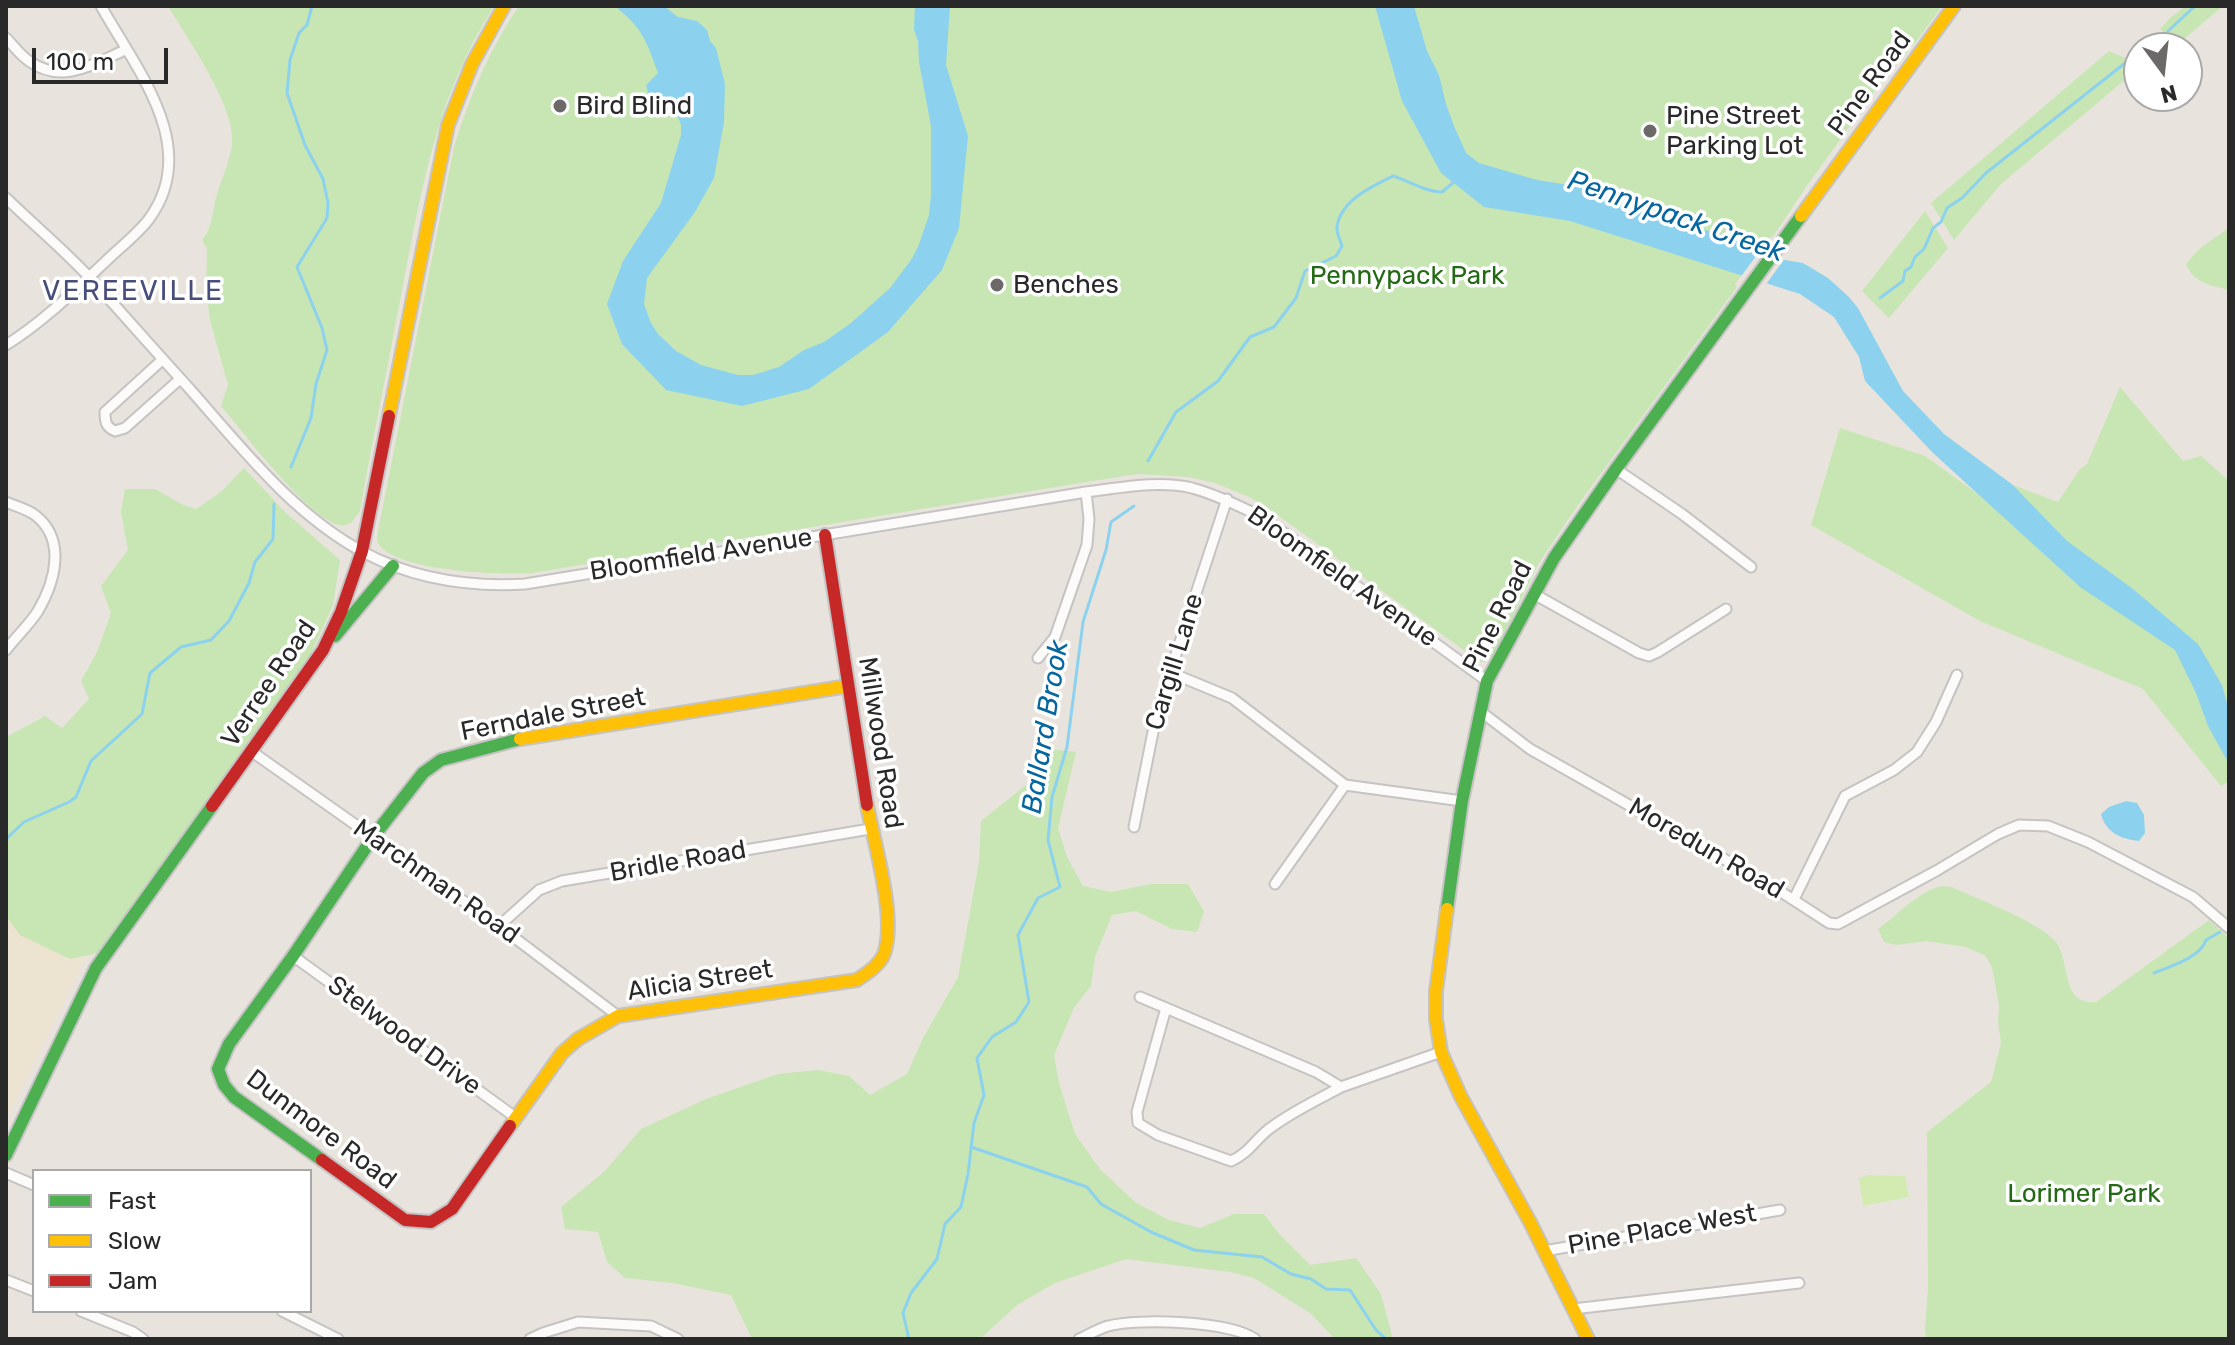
<!DOCTYPE html>
<html>
<head>
<meta charset="utf-8">
<style>
  body { margin:0 }
  #map { position:relative; width:2235px; height:1345px; overflow:hidden; background:#e8e4dd; font-family:Rubik,sans-serif }
  canvas { display:block }
  .frame { position:absolute; inset:0; border:8px solid #292929; pointer-events:none }
  .legend { position:absolute; left:32px; top:1169px; width:280px; height:144px; box-sizing:border-box; background:#fff; border:2px solid #a9a9a9; margin:0; padding:10px 14px; list-style:none; font-size:24px; color:#292929 }
  .legend li { display:flex; align-items:center; gap:16px; height:40px }
  .legend b { width:40px; border:2px solid #a9a9a9 }
  .north { position:absolute; left:2123px; top:32px; width:80px; height:80px; box-sizing:border-box; background:#fff; border:2px solid #a9a9a9; border-radius:50%; rotate:165deg; font-size:22px; font-weight:700; line-height:32px; text-align:center; color:#292929 }
  .north::after { content:''; display:block; margin:auto; width:28px; height:36px; background:#6c6a68; clip-path:polygon(50% 0,100% 100%,50% 72%,0 100%) }
  .scale { position:absolute; left:32px; top:48px; width:136px; height:36px; box-sizing:border-box; border:4px solid #292929; border-top:0; padding-left:10px; font-size:24px; line-height:28px; white-space:nowrap; color:#292929; -webkit-text-stroke:6px #fff; paint-order:stroke }
</style>
</head>
<body>
<div id="map">
<canvas width="2235" height="1345"></canvas>
<div class="frame"></div>
<ul class="legend">
<li><b style="height:10px;background:#4caf50"></b>Fast</li>
<li><b style="height:10px;background:#ffc107"></b>Slow</li>
<li><b style="height:10px;background:#c62828"></b>Jam</li>
</ul>
<div class="north">N</div>
<div class="scale">100 m</div>
</div>
<script>
const c = document.querySelector('canvas').getContext('2d');
c.lineJoin = 'round';
function paint(path, color) { c.fillStyle = color; c.fill(path, 'evenodd'); }
function stroke(path, color, width, dash) { c.strokeStyle = color; c.lineWidth = width; c.lineCap = dash ? 'butt' : 'round'; c.setLineDash(dash || []); c.stroke(path); }
function write(font, color, halo, rows, align = 'center') {
  c.font = font + ' Rubik,sans-serif'; c.lineWidth = 7; c.setLineDash([]); c.textBaseline = 'middle'; c.strokeStyle = halo; c.fillStyle = color; for (const [text, x, y, turn = 0] of rows) {
    c.save(); c.translate(x, y); c.rotate((+turn || 0) * Math.PI / 180); c.textAlign = isNaN(turn) ? turn : align; if (halo) c.strokeText(text, 0, 0); c.fillText(text, 0, 0); c.restore();
  }
}
const education = new Path2D(`
  M6,894L93,943L6,1119Z`);
const green = new Path2D(`
  M168,6H494C434,100 421,194 400,301C387,371 372,441 360,511L351,523C346,525 344,526 339,525C307,517 244,433 221,406L228,385L210,320L206,290L207,249L202,240C213,228 212,210 217,194C222,179 229,162 232,146C238,110 187,38 168,6Z
  M519,6H1942L1918,39L1883,80L1806,187L1774,235L1764,244L1735,284L1737,287L1578,505L1539,563L1492,658L1485,662H1480L1272,511L1249,497L1215,483L1188,477L1138,474L1099,480L532,573C501,575 390,572 377,541L378,531L454,147C470,96 489,50 519,6Z
  M2186,6H2223L2177,45L2160,29L2171,17Z
  M2109,51L2139,64V68L2001,184L1954,240L1931,203Z
  M1925,211L1948,248L1889,318L1862,291Z
  M2229,228V290C2212,286 2192,282 2186,264L2200,248Z
  M2120,387L2183,461L2201,456L2229,481V781L2221,786L2143,689L1980,621L1811,525L1840,428L1925,456L1982,497L2080,587L2058,532L2013,485L2058,502L2080,469L2087,464Z
  M244,468L285,512L340,560L333,605L306,665L98,953L70,959L20,935L6,916V737L45,716L62,728L89,699L81,681L98,650L111,613L101,586L128,550L121,512L125,489H155L181,504L196,509L221,492Z
  M1041,748L1076,752L1058,828L1067,857L1083,886L1111,892L1151,884H1188L1204,911L1197,932L1172,929L1136,911L1112,915L1095,957L1091,986L1074,1008L1054,1055L1059,1083L1075,1134L1100,1169L1135,1202L1169,1220L1200,1228L1234,1214H1264L1280,1235L1310,1265L1356,1258L1381,1294L1393,1339H1335L1310,1313L1254,1278L1230,1272L1126,1259L1055,1283L1017,1305L980,1339H752L731,1295L673,1283L625,1278L607,1262L598,1232L565,1229L561,1207L604,1172L641,1129L706,1099L778,1074L818,1070L849,1076L870,1095L907,1074L923,1038L958,977L979,862L981,821L1026,785Z
  M1943,886L1952,887C1977,899 2040,922 2056,942C2071,962 2060,1005 2096,1002L2209,920L2229,938V1339H1926L1925,1329L1928,1287L1927,1132L1991,1082L2001,1043L1998,1022L1999,1005L1992,968L1986,956L1966,947L1926,941L1896,945L1884,942L1878,929C1898,915 1919,890 1943,886Z`);
const pitch = new Path2D(`
  M1869,1175L1905,1176L1909,1197L1863,1206L1859,1178Z`);
const water = new Path2D(`
  M615,6H664L678,17L697,21L707,30L710,41L716,48L725,84L724,122L714,178L695,212L647,278L644,304L651,323L658,334L676,351L701,365L738,375H753L779,367L804,350L824,342L851,323L890,288L911,260L918,247L929,215L931,195V126L919,62L918,41L914,30L915,6H950L946,65L968,136L959,228L942,270L888,332L809,389L742,406L666,390L622,344L607,304L623,261L661,203L681,135V125L677,114L650,100L646,85L658,73C646,40 643,29 615,6Z
  M1375,6H1414L1427,51L1439,75L1446,104L1454,126L1466,153L1479,163L1537,180L1588,188L1619,202L1653,211L1687,225L1749,242L1759,251L1785,260L1803,263L1828,278L1849,297L1858,308L1903,391L1944,434L2013,485L2067,541L2133,589L2198,644L2222,685L2229,710V764L2208,726L2196,693L2175,650L2080,587L1933,453L1865,381L1859,357L1834,317L1800,294L1570,221L1484,207L1441,173L1402,101Z
  M2126,801L2137,803L2144,815L2145,833L2139,841C2121,839 2106,833 2101,814L2109,807Z`);
const pier = new Path2D(`
  M1762,248L1786,257L1764,287L1739,279Z`);
const stream = new Path2D(`
  M2168,31L2195,6
  M2144,48L2145,47
  M1880,298L1903,281L1905,271L1911,267L1915,257L1924,249L1933,228L1941,222L1947,208L1962,198L1986,173L2139,52
  M1148,461L1176,412L1218,381L1250,337L1274,327L1296,298L1305,271L1336,256L1342,246C1340,240 1336,232 1337,227C1340,201 1372,186 1393,176C1412,182 1423,191 1442,192L1454,182
  M291,467L311,418L316,384L327,350L322,328L297,267L327,218L328,203L323,179L305,145L287,93L290,60L299,33L307,25L312,6
  M6,839L24,822L69,802L76,797L91,761L142,714L150,673L181,647L211,640L229,621L249,583L255,562L273,539L274,504
  M2154,973C2171,966 2200,958 2206,940L2220,932
  M971,1147L1087,1187L1101,1204L1151,1232L1194,1250L1262,1257L1291,1274L1311,1279L1326,1289L1350,1290L1376,1330L1386,1339
  M909,1339L903,1313L911,1293L937,1259L945,1224L961,1207L968,1174L974,1123L984,1095L977,1058L992,1037L1016,1022L1029,1002L1018,935L1038,898L1060,887L1048,840L1052,797L1067,747L1083,622L1106,550L1111,522L1134,506`);
const street = new Path2D(`
  M6,38C13,45 20,55 29,61C62,85 94,64 125,50
  M6,198C34,225 64,250 90,278C123,314 155,351 188,387C241,447 293,515 365,553C414,579 471,587 525,584L1086,492C1120,488 1158,480 1192,488C1217,495 1239,506 1262,517L1487,681
  M6,345C42,323 74,291 105,262C119,248 137,235 149,219C202,147 136,69 101,6
  M162,360L105,412C105,422 106,427 115,431L125,428L180,379
  M1616,469L1682,514L1751,567
  M6,502C15,506 27,509 35,515C66,539 56,580 38,611C29,625 16,637 6,650
  M1534,594L1639,653L1649,656L1658,652L1726,609
  M1038,658L1055,637L1087,545L1089,519L1086,492
  M1169,672L1232,698L1345,785L1462,801
  M1480,711L1530,749L1775,888L1829,923L1838,924L1936,871L1998,834L2019,825L2048,826L2088,842L2193,897L2229,928
  M251,751L499,926L618,1016
  M1134,827L1157,712L1227,499
  M1275,884L1345,785
  M1794,899L1845,796L1894,770L1917,752L1936,722L1957,675
  M499,926L539,890L562,881L870,829
  M293,956L515,1117
  M1140,997L1166,1008
  M1166,1008L1316,1072L1341,1087C1317,1100 1291,1112 1269,1129C1255,1140 1248,1154 1231,1161L1158,1135L1138,1123L1137,1112Z
  M1341,1087L1441,1052
  M6,1173L34,1185
  M1544,1251L1780,1210
  M6,1280L34,1291
  M1573,1309L1799,1283
  M81,1311L133,1332L143,1339
  M282,1311L338,1339
  M530,1339L543,1333L578,1322L651,1326L678,1339
  M1079,1339C1088,1335 1098,1329 1108,1326C1139,1318 1229,1321 1255,1339`);
const fast = new Path2D(`
  M335,636L393,566
  M1447,909L1462,801L1487,681L1554,558L1616,469L1801,216
  M6,1155L96,968L212,806
  M322,1160L234,1097L224,1085L218,1069L229,1044L293,956L373,837L423,773L441,760L520,739`);
const slow = new Path2D(`
  M1801,216L1954,6
  M389,416L448,125L472,64L504,6
  M520,739L848,686
  M1447,909L1436,991V1019L1441,1052L1461,1097L1530,1222L1588,1339
  M510,1126L562,1053L578,1039L618,1016L857,980C867,973 879,966 884,954C897,918 874,843 867,805`);
const jam = new Path2D(`
  M825,535L867,805
  M212,806L323,650L341,612L362,551L389,416
  M322,1160L405,1220L431,1222L452,1209L510,1126`);
const markers = [
  [560,106,8,"#6c6a68"],
  [1650,131,8,"#6c6a68"],
  [997,285,8,"#6c6a68"]
];
const streetNames = [
  ["Pine Road",1870,84,-54],
  ["Bloomfield Avenue",701,555,-9],
  ["Bloomfield Avenue",1342,577,35],
  ["Pine Road",1498,617,-63],
  ["Cargill Lane",1175,662,-73],
  ["Verree Road",269,684,-56],
  ["Ferndale Street",553,715,-11],
  ["Millwood Road",880,743,81],
  ["Moredun Road",1706,849,30],
  ["Bridle Road",678,862,-10],
  ["Marchman Road",436,882,35],
  ["Alicia Street",700,981,-9],
  ["Stelwood Drive",404,1036,36],
  ["Dunmore Road",321,1130,37],
  ["Pine Place West",1662,1230,-10]
];
const poiNames = [
  ["Bird Blind",576,106],
  ["Pine Street",1666,116],
  ["Parking Lot",1666,146],
  ["Benches",1013,285]
];
const parkNames = [
  ["Pennypack Park",1407,276],
  ["Lorimer Park",2084,1194]
];
const waterNames = [
  ["Pennypack Creek",1676,217,19],
  ["Ballard Brook",1046,727,-81]
];
const neighbourhoodNames = [
  ["VEREEVILLE",133,292]
];
paint(education, '#ece3d1');
paint(green, '#c7e6b4');
paint(pitch, '#d3eab1');
paint(water, '#8cd2ee');
paint(pier, '#e8e4dd');
stroke(stream, '#8cd2ee', 3);
stroke(street, '#c5c3c3', 13);
stroke(fast, '#c5c3c3', 16);
stroke(slow, '#c5c3c3', 16);
stroke(jam, '#c5c3c3', 16);
stroke(street, '#fcfbfa', 9);
stroke(fast, '#4caf50', 12);
stroke(slow, '#ffc107', 12);
stroke(jam, '#c62828', 12);
for (const [x, y, r, color] of markers) { const dot = new Path2D(); dot.arc(x, y, r, 0, 2 * Math.PI); c.fillStyle = color; c.fill(dot); stroke(dot, '#fff', 3); }
write('26px', '#292929', '#fff', streetNames);
write('26px', '#292929', '#fff', poiNames, 'left');
write('26px', '#246915', '#fff', parkNames);
write('italic 28px', '#0566a0', '#fff', waterNames);
c.letterSpacing = '2px';
write('28px', '#474e7c', '#fff', neighbourhoodNames);
c.letterSpacing = '0px';
</script>
</body>
</html>
